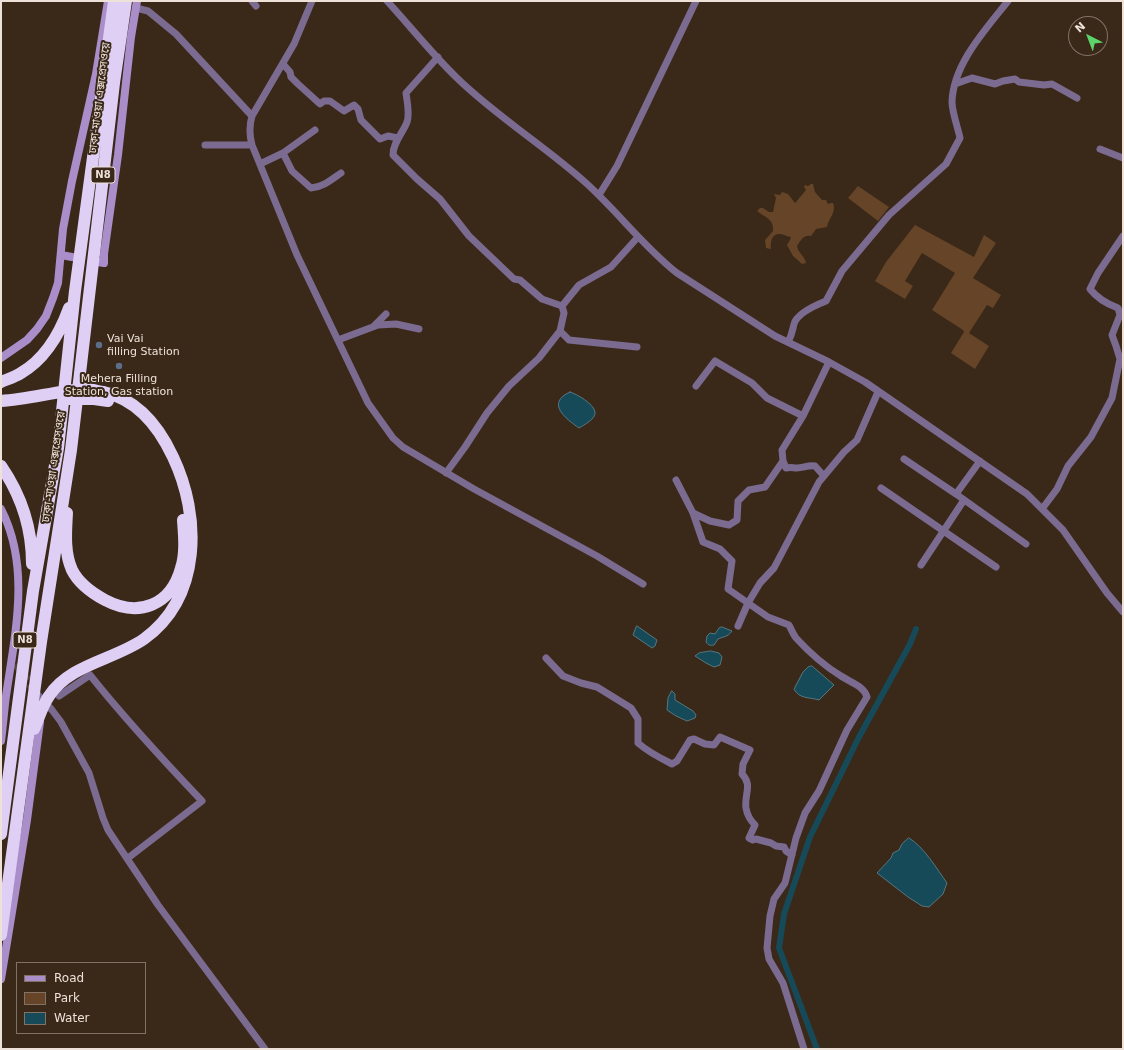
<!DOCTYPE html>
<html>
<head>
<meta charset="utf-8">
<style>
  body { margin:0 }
  #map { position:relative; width:1124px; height:1050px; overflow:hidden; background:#3a2819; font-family:"DejaVu Sans",sans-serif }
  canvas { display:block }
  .frame { position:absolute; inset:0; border:2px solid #ede1d8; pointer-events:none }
  .legend { position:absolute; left:16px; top:962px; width:130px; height:72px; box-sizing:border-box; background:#3a2819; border:1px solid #827265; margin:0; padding:5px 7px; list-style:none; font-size:12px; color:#ede1d8 }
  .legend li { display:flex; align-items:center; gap:8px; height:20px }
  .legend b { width:20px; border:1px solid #827265 }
  .north { position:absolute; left:1068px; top:16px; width:40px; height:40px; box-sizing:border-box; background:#3a2819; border:1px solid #827265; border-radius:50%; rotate:318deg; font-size:11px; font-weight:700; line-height:16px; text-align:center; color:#ede1d8 }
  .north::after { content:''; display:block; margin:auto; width:14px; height:18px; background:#5cd56d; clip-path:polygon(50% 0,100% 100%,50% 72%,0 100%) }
</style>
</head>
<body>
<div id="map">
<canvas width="1124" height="1050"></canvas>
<div class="frame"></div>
<ul class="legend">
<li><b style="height:5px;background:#a98ec9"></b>Road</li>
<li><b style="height:11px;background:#654427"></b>Park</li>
<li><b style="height:11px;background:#174a59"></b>Water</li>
</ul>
<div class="north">N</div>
</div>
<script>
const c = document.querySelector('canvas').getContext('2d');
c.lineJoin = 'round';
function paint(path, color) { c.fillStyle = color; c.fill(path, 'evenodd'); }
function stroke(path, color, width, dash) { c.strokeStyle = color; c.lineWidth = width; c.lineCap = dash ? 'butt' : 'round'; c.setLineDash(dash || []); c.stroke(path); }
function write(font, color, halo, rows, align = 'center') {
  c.font = font + ' "DejaVu Sans","Noto Sans Bengali",sans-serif'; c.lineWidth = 4; c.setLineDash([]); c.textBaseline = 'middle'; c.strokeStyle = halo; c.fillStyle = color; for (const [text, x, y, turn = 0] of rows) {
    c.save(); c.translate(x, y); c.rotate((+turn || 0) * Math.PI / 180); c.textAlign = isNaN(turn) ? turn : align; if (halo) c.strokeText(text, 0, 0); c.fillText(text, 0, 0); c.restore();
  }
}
const green = new Path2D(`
  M811,184H813L815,192L822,200H826L828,204L831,203H833C837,212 828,219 827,227L816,229L811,236C804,234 800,241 797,246C798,253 805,256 806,263L802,264L793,256L787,245L790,240L791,237C787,237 784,234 780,234C772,233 770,242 771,249L766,248L765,240L773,231C774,219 766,218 757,211L760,208H763L769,212H773L776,198L774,194L780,195L782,192L788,194L795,203L796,202L806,190L804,187L805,185L808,186Z
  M858,186L889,207L878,221L848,198Z
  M915,225L974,257L984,235L996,243L973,278L1001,295L993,308L987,305L969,333L989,346L975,369L951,353L964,332L963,330L932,310L955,273L922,253L905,281L913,286L905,299L875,281L886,262Z`);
const water = new Path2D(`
  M570,392C577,394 594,404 595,412C596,419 584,425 579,428C566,419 545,403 570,392Z
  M637,626L657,640L655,646L652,648L633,635L636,627Z
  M722,627L732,631C727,638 724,636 718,639L714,645C710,646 708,645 706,642L707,636L710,633L715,634L719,628Z
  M711,651L719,653L722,657L720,665L714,667L706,663L695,656L699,653Z
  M812,666L834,685L819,700C809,697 799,699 794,689L803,672L808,667Z
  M672,691L675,694V700L693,711L696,715L695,718L687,721L676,716L667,710L668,698Z
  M909,838C924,847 937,869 947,883L943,894L929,907L922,906L908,897L877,873L891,858L893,853L899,850L902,844Z`);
const canal = new Path2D(`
  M817,1049L779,948L784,914L810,837L859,737L910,644L916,629`);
const secondaryTunnel = new Path2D(`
  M16,664L35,691`);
const minor = new Path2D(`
  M252,1L256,6
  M312,1L294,44L252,116C249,126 249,134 252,145L297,255L368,403L393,438L403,447L474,489L597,556L643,584
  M387,1C410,26 432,54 457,78C497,117 545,146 586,183C618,212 644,247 677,273L775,336L829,362L865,382L1027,494L1063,530L1107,593L1123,612
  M136,8L148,11L176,34L252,116
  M438,57L406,93C407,101 410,114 407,122C403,133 393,142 393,155L417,179L440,199L469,236L514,279L520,280L542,299L562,306L579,285L611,267L638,237
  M283,64L290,72L291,77L298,84L320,104L324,101H330L344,111L354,105L358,109L361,120L380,139L388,136L398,138
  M955,84L972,78L995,84L1003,81L1015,79L1019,82L1044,85L1052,84L1077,98
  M205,145H252
  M1100,149L1123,158
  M283,153L315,130
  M260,164L283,153L292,171L311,188C323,187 331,180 341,173
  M599,195L617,166L696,1
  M562,306L564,313L560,331L569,340L637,347
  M374,326L386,314
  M338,340L378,325L396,324L419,329
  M788,342C792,335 792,332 794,324C797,313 816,305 826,301L842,271L889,215L946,164L960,138C958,128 952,112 952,102C953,64 986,29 1008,1
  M696,386L715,361L752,383L767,398L803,416
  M904,459L956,494
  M980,461L956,494L1026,544
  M446,473L465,447L487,413L509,386L539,358L560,331
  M824,476L815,466C808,465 803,468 797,468C793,468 791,467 786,468L783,461L782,450L803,416L829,362
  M676,480L693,513L710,521L729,525L737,520L738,501L749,490L765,487L783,461
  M881,488L996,567
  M1042,509L1057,489L1068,466L1091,437L1112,398L1120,359L1116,346L1112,335L1120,315L1118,308C1107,304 1097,298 1090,289L1098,273L1123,236
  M693,513L703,542L720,549L732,561L728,589L768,617L789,625C791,629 793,634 796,638C808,651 826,667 841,676C850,682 864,686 867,697L847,730L819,791L805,813L796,838L785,883L774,899L770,916L767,948L769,959L783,983L804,1049
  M921,565L964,500
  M738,626L748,603L760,583L774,568L819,482L844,452L857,440L878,392
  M546,658L563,676L581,683L597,687L631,708L638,719V743C648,752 660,758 672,764L677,761L690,740L694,739L705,744L714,745L720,737L750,750L743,764L742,774C753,785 744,794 746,808C747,814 751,821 755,825L749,838L753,840L756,839L771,843L776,846L784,847L786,851L792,855
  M38,695L52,710L61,722L89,773L103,818L108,830L158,905L265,1049
  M59,696L90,675C125,719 163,760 202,801L128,858`);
const secondary = new Path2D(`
  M61,255L72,257
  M98,262L104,263V254L118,155L131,37L137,1
  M1,358L27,340L37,329L46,316L53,298L58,283L63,229L72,181L96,74L108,1
  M1,509C31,567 15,634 6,696C4,711 3,726 1,741
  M1,979L27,820L40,722`);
const motorway = new Path2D(`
  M1,382C8,379 15,377 21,373C45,359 60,333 69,308
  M69,399H94L108,401
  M1,401C29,399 57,391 85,389C91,389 97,391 103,392C137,399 159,427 173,457C201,516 202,597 144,639C114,660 70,664 49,696C42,706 39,718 34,729
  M1,466C21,495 32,528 32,564
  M67,513C66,532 64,552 72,570C79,584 92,593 105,600C139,618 171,605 181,568C186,553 184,535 183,520
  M1,834L33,591L58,448L75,291L114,1
  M1,935L41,642L71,450L114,83L126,1`);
const markers = [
  [99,345,4,"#5c6f8a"],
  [119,366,4,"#5c6f8a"]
];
const shields = [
  [103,175,24],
  [25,640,24]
];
const shieldNames = [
  ["N8",103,175],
  ["N8",25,640]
];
const streetNames = [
  ["ঢাকা-মাওয়া এক্সপ্রেসওয়ে",100,98,-83],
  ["ঢাকা-মাওয়া এক্সপ্রেসওয়ে",54,467,-82]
];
const poiNames = [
  ["Vai Vai",107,339],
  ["filling Station",107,352],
  ["Mehera Filling",119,379,"center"],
  ["Station, Gas station",119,392,"center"]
];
paint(green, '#654427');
paint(water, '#174a59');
stroke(water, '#57777f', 1);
stroke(canal, '#174a59', 6);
stroke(secondaryTunnel, '#554436', 8, [8, 4]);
stroke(minor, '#7c6b90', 7);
stroke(secondary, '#a98ec9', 8);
stroke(motorway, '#dfcff4', 12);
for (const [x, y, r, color] of markers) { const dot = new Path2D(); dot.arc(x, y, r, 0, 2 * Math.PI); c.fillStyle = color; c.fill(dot); stroke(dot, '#3a2819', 1.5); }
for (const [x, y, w] of shields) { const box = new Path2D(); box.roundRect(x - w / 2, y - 8, w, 16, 3); c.fillStyle = '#3a2819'; c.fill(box); stroke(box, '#ede1d8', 1); }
write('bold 10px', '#ede1d8', null, shieldNames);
write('11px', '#ede1d8', '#3a2819', streetNames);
write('11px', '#ede1d8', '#3a2819', poiNames, 'left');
</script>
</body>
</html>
